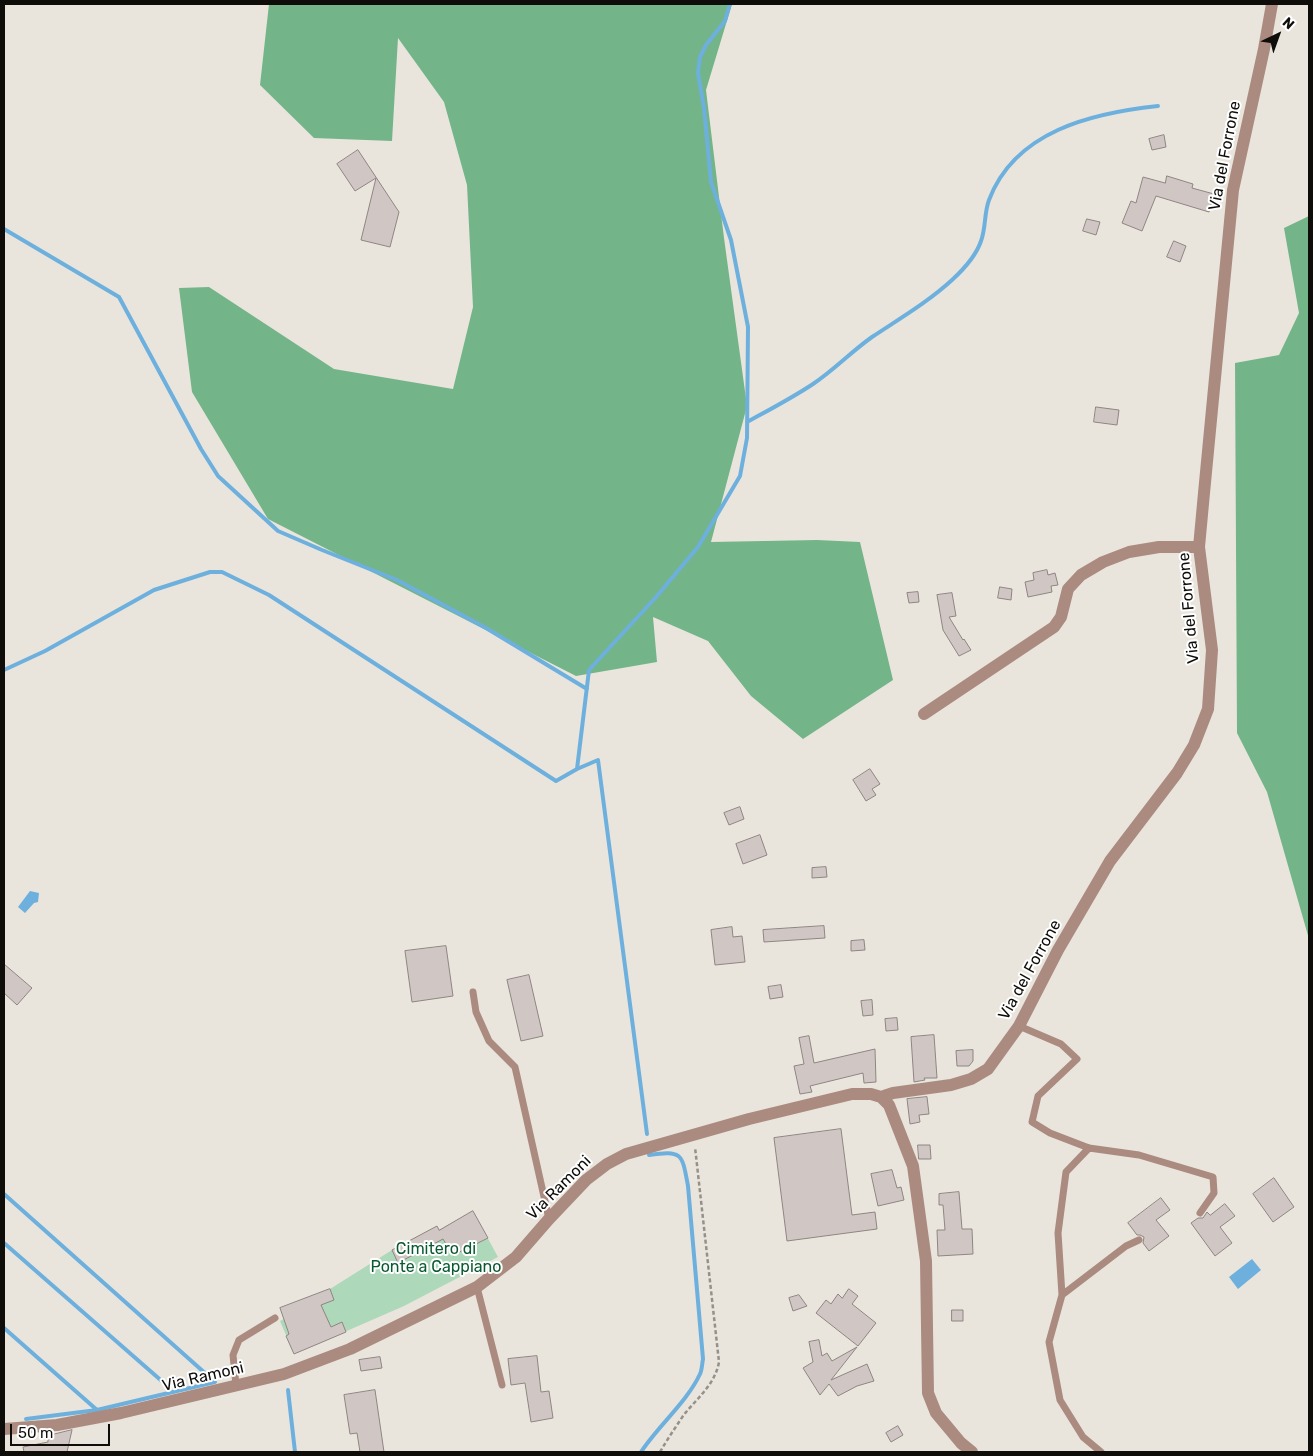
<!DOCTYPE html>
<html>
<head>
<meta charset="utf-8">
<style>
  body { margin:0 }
  #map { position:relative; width:1313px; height:1456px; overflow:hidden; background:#e9e5dd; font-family:Rubik,sans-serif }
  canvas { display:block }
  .frame { position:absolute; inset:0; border:5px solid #0e0d0a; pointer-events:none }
  .north { position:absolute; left:1253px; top:10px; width:50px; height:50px; -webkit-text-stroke:4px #fff; paint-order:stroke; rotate:42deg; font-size:14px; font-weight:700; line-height:20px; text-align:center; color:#0e0d0a }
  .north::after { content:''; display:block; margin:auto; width:18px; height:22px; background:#0e0d0a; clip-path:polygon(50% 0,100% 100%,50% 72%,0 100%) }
  .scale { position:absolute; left:10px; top:1424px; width:100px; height:22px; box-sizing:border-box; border:2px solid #0e0d0a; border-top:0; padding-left:6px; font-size:15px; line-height:18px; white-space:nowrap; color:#0e0d0a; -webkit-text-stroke:4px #fff; paint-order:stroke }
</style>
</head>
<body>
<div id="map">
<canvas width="1313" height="1456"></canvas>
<div class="frame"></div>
<div class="north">N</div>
<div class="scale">50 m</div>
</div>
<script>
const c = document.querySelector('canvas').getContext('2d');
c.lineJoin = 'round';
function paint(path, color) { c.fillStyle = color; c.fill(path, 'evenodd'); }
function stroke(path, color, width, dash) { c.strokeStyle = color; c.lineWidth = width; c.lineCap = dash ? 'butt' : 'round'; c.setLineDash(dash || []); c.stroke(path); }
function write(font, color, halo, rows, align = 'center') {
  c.font = font + ' Rubik,sans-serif'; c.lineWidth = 4; c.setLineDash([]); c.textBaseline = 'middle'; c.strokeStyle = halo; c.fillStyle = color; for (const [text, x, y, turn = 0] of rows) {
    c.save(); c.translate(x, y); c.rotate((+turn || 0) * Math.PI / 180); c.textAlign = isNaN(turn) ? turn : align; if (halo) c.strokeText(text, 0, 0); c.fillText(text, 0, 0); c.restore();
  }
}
const green = new Path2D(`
  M473,1211L498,1257L404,1306L294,1354L280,1321L284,1319L280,1308L330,1289L392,1250L437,1226L439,1230Z`);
const forest = new Path2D(`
  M269,4H732L706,90L724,238L747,406L711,542L817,540L860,542L893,680L803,739L751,696L708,641L653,617L657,662L576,676L268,519L192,392L179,288L209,287L334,369L453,389L473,307L467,185L444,102L398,38L392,141L314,138L260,85Z
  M1309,216V939L1267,792L1237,733L1235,363L1279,355L1299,313L1284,228Z`);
const water = new Path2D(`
  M30,891L39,893L38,902L34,903L25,913L18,907Z
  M1252,1259L1261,1270L1238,1289L1229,1277Z`);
const stream = new Path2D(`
  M4,229L119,297L201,449L218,476L278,531L322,550L397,580L486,628L587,689
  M747,422C769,410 792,398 813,384C834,370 852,351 872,337C899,319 928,302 952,280C964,269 976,256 981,241C986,228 984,213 989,200C1015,131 1092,113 1158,106
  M4,670L45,651L154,590L210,572H222L269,595L556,781L577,769L598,760L647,1134
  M577,769L589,670L656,597L698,547L740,476L747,438L748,327L731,240L711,182L704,108L698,73L700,57L706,45L725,21L730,4
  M4,1194L215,1382
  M4,1243L164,1383
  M4,1328L97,1410
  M288,1390L295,1452
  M26,1419L97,1410L215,1382
  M641,1452C658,1426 687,1402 700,1374C702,1370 702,1364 703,1359L688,1186C682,1154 683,1150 649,1155`);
const building = new Path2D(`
  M1164,135L1166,147L1152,150L1149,139Z
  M358,150L399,212L390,247L361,240L376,178L355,191L337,164Z
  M1167,176L1193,184L1192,188L1214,194L1209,212L1156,196L1142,231L1122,223L1131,201L1136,203L1143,177L1165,183Z
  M1087,219L1100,222L1096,235L1083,231Z
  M1174,241L1186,246L1180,262L1167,257Z
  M1096,407L1119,410L1117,425L1094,422Z
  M1047,570L1048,575L1055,573L1058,585L1051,586L1052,592L1028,597L1025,582L1034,580L1033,573Z
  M1000,587L1012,589L1011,600L998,598Z
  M918,592L919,602L909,603L907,593Z
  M952,593L956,616L949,617L963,640L964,639L971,650L959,656L943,630L937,595Z
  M870,769L880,784L872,789L876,795L866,801L853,780Z
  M740,807L744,819L729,825L724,813Z
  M760,835L767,855L743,864L736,844Z
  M826,867L827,877L812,878V868Z
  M824,926L825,938L764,942L763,930Z
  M732,927L733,937L742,936L745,962L715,965L711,930Z
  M864,940L865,950L851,951V941Z
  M446,946L453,996L412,1002L405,951Z
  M4,964L32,988L17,1005L4,993Z
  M529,975L543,1036L521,1041L507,980Z
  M781,985L783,997L770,999L768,987Z
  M872,1000L873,1015L863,1016L861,1001Z
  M897,1018L898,1030L886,1031L885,1019Z
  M934,1035L937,1078H924L925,1080L914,1082L911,1037Z
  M809,1036L814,1063L875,1049L876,1082L864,1083L863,1073L810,1086L812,1092L800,1094L794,1066L804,1064L799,1038Z
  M973,1050V1061L969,1066H957L956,1051Z
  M927,1097L929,1114L919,1115L920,1122L910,1124L907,1099Z
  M841,1129L852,1215L875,1212L877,1229L787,1241L774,1138Z
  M918,1145H930L931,1159H919Z
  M892,1170L897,1188L901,1187L904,1200L878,1206L871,1174Z
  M1274,1178L1294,1207L1273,1222L1253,1194Z
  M959,1192L962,1229H972L973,1254L938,1256L937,1230H945L943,1205H939V1194Z
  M1161,1198L1170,1210L1156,1220L1169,1236L1149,1251L1143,1243L1144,1237L1140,1235H1137L1128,1223Z
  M1225,1204L1235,1216L1220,1227L1232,1243L1215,1256L1191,1223L1198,1218H1203L1207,1212L1210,1215Z
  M473,1211L488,1238L474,1245L473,1244L453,1256L443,1239L398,1263L392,1250L437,1226L439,1230Z
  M330,1289L334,1300L321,1305L331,1327L342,1322L346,1332L294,1354L286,1336L289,1334L280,1308Z
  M849,1289L858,1296L852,1304L876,1323L858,1346L816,1313L826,1300L831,1304L838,1294L842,1298Z
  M799,1295L807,1306L793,1311L789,1298Z
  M952,1310H963V1321H952Z
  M819,1340L822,1356L827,1353L832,1361L857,1347L831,1380L867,1364L874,1381L857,1386L838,1396L829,1384L820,1395L803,1368L813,1362L809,1342Z
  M537,1356L541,1392L549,1391L553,1418L531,1422L525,1383L511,1385L508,1359Z
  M380,1357L382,1368L361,1371L359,1360Z
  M375,1390L384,1452H360L357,1433L350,1434L344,1395Z
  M898,1426L903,1435L891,1442L886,1433Z
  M72,1430L67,1452H24L23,1447L48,1442V1436Z`);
const path = new Path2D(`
  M660,1452C667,1440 675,1428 683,1416C696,1399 715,1385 719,1362L695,1147`);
const service = new Path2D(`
  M473,992L476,1012L489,1041L515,1067L549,1219
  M1019,1026L1061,1044L1077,1059L1038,1096L1032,1122L1050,1133L1089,1148L1139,1155L1213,1177L1214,1193L1200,1213
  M477,1287L502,1385
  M1062,1295L1058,1233L1066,1172L1089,1148
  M236,1385L233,1355L239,1340L275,1318
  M1101,1452L1083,1437L1060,1400L1049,1342L1062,1295L1126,1246L1139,1240`);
const minor = new Path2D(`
  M924,714L1054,627L1061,617L1068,589L1081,575L1103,562L1129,552L1159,547H1199
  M881,1097L893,1093L951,1085L971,1079L988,1069L1019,1026L1058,950L1110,861L1177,773L1194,745L1208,709L1212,650L1199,547L1204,493L1233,190L1264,49L1272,4
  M4,1429L57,1425L121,1413L284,1374L350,1349L477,1287L516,1257L549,1219L586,1180L607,1164L626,1154L749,1119L852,1094H871L881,1097L889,1105L913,1166L926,1261L928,1393L936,1413L961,1443L972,1452`);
const streetNames = [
  ["Via del Forrone",1225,156,-79],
  ["Via del Forrone",1189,608,-95],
  ["Via del Forrone",1030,970,-61],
  ["Via Ramoni",559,1188,-45],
  ["Via Ramoni",203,1377,-13]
];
const parkNames = [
  ["Cimitero di",436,1249],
  ["Ponte a Cappiano",436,1267]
];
paint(green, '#add9ba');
paint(forest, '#73b588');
paint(water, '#6eb0dd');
stroke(stream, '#6eb0dd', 4);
paint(building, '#d0c6c3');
stroke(building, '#8e8582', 1);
stroke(path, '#94918b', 2.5, [4, 2.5]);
stroke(service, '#ab8b7f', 7);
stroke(minor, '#ab8b7f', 12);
write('16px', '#0e0d0a', '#fff', streetNames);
write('16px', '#085930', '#fff', parkNames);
</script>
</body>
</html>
